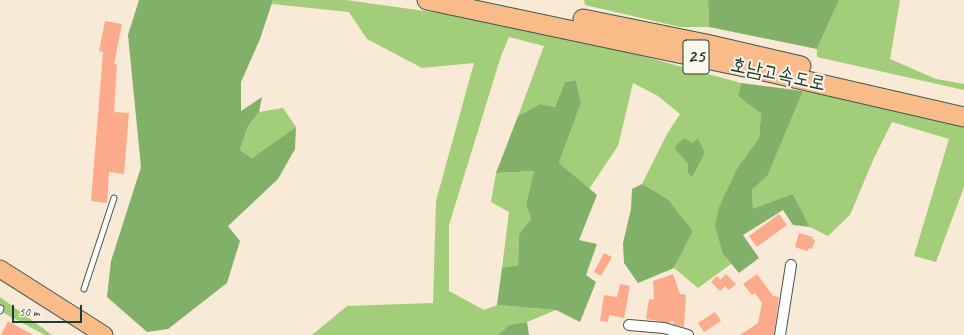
<!DOCTYPE html>
<html>
<head>
<meta charset="utf-8">
<style>
  body { margin:0 }
  #map { position:relative; width:964px; height:335px; overflow:hidden; background:#f8ead6; font-family:Caveat,sans-serif }
  canvas { display:block }
  .scale { position:absolute; left:12px; top:305px; width:70px; height:18px; box-sizing:border-box; border:2px solid #1f3d34; border-top:0; padding-left:5px; font-size:12px; line-height:14px; white-space:nowrap; color:#1f3d34; -webkit-text-stroke:3px #fbf7ec; paint-order:stroke }
</style>
</head>
<body>
<div id="map">
<canvas width="964" height="335"></canvas>
<div class="scale">50 m</div>
</div>
<script>
const c = document.querySelector('canvas').getContext('2d');
c.lineJoin = 'round';
function paint(path, color) { c.fillStyle = color; c.fill(path, 'evenodd'); }
function stroke(path, color, width, dash) { c.strokeStyle = color; c.lineWidth = width; c.lineCap = dash ? 'butt' : 'round'; c.setLineDash(dash || []); c.stroke(path); }
function write(font, color, halo, rows, align = 'center') {
  c.font = font + ' Caveat,"Poor Story",sans-serif'; c.lineWidth = 4; c.setLineDash([]); c.textBaseline = 'middle'; c.strokeStyle = halo; c.fillStyle = color; for (const [text, x, y, turn = 0] of rows) {
    c.save(); c.translate(x, y); c.rotate((+turn || 0) * Math.PI / 180); c.textAlign = isNaN(turn) ? turn : align; if (halo) c.strokeText(text, 0, 0); c.fillText(text, 0, 0); c.restore();
  }
}
const green = new Path2D(`
  M273,0H346L475,18L602,45L741,83L738,96L761,114L759,138L738,167L723,254L731,264L698,288L674,268L693,231L668,199L642,184L667,134L680,114L658,96L633,83L618,146L589,189L559,163L581,103L576,80L565,82L555,107L540,104L518,116L544,46L509,37L501,56L449,225V291L484,310L497,305L556,310L527,322L509,325L498,335H312L347,306L433,303L436,201L474,63L422,68L367,39L349,12L272,4ZM705,153L688,173V164L681,156Z
  M584,0H708L709,27H680L585,5Z
  M839,0H900L890,59L936,79L964,84V90L817,57V49Z
  M803,91L862,102L964,126V187L936,262L914,256L949,139L892,122L874,158L850,215L828,236L810,227L793,194L753,210L752,190L768,175Z
  M283,108L296,127L252,158L240,150L248,126L259,112Z
  M534,171L526,205L531,219L519,234L518,265L502,268L509,212L491,202L496,173Z
  M0,297L52,335H45L0,311Z`);
const forest = new Path2D(`
  M139,0H273L260,39L241,82V111L262,97L259,112L248,126L240,150L252,158L296,127L295,149L278,179L228,226L240,241L227,283L168,329L147,332L107,297L111,261L141,167L128,35Z
  M708,0H839L817,49L709,27Z
  M576,80L581,103L559,163L597,195L579,240L597,244L586,275L596,282L580,322L556,310L497,305L502,268L518,265L519,234L531,219L526,205L534,171L496,173L518,116L540,104L555,107L565,82Z
  M741,83L803,91L768,175L752,190L753,209L793,194L810,227L793,225L783,210L743,235L759,258L739,273L723,254L715,226L719,207L738,167L759,138L761,114L738,96Z
  M685,138L692,143L698,139L705,153L692,177L688,173V164L675,149L676,145Z
  M642,184L668,199L693,231L674,268L638,283L624,263L623,243L631,209L632,189Z
  M527,322L529,335H498L509,325Z`);
const building = new Path2D(`
  M105,21L122,24L114,64H117L114,112L129,113L124,174L109,172L107,203L91,201L103,52L99,51Z
  M779,214L787,225L757,247L749,236Z
  M799,233L813,237L812,239L815,240L812,249L808,248V251L795,247Z
  M604,253L612,257L601,276L594,272Z
  M673,274L680,294L686,295L684,327L673,324L674,321L669,323L646,319L649,299L654,300L653,281Z
  M726,274L736,284L729,290L725,286L720,291L711,282L717,276L720,280Z
  M757,274L773,296L779,297L774,335H740L758,323L762,303L755,293L752,295L743,284Z
  M620,284L630,286L624,318L609,315L608,322L600,321L604,295L617,297Z
  M715,312L721,321L704,332L698,323Z
  M8,321L33,335H1Z`);
const lane = new Path2D(`
  M84,289L114,198
  M0,311L1,308`);
const street = new Path2D(`
  M629,325L664,328L688,335
  M780,335L791,265`);
const primary = new Path2D(`
  M0,269L104,335`);
const highway = new Path2D(`
  M427,0L768,72L964,117
  M583,19L706,44L801,66`);
const shields = [
  [696,57,26]
];
const shieldNames = [
  ["25",696,57]
];
const streetNames = [
  ["호남고속도로",778,75,12]
];
paint(green, '#a2cd79');
paint(forest, '#81b069');
paint(building, '#fbab8b');
stroke(lane, '#40574c', 7);
stroke(street, '#40574c', 12);
stroke(primary, '#40574c', 19);
stroke(highway, '#40574c', 21);
stroke(lane, '#fff', 5);
stroke(street, '#fff', 10);
stroke(primary, '#f9bc89', 17);
stroke(highway, '#f9bc89', 19);
for (const [x, y, w] of shields) { const box = new Path2D(); box.roundRect(x - w / 2, y - 17, w, 34, 3); c.fillStyle = '#fbf7ec'; c.fill(box); stroke(box, '#1f3d34', 1); }
write('bold 19px', '#1f3d34', null, shieldNames);
write('20px', '#1f3d34', '#fbf7ec', streetNames);
</script>
</body>
</html>
